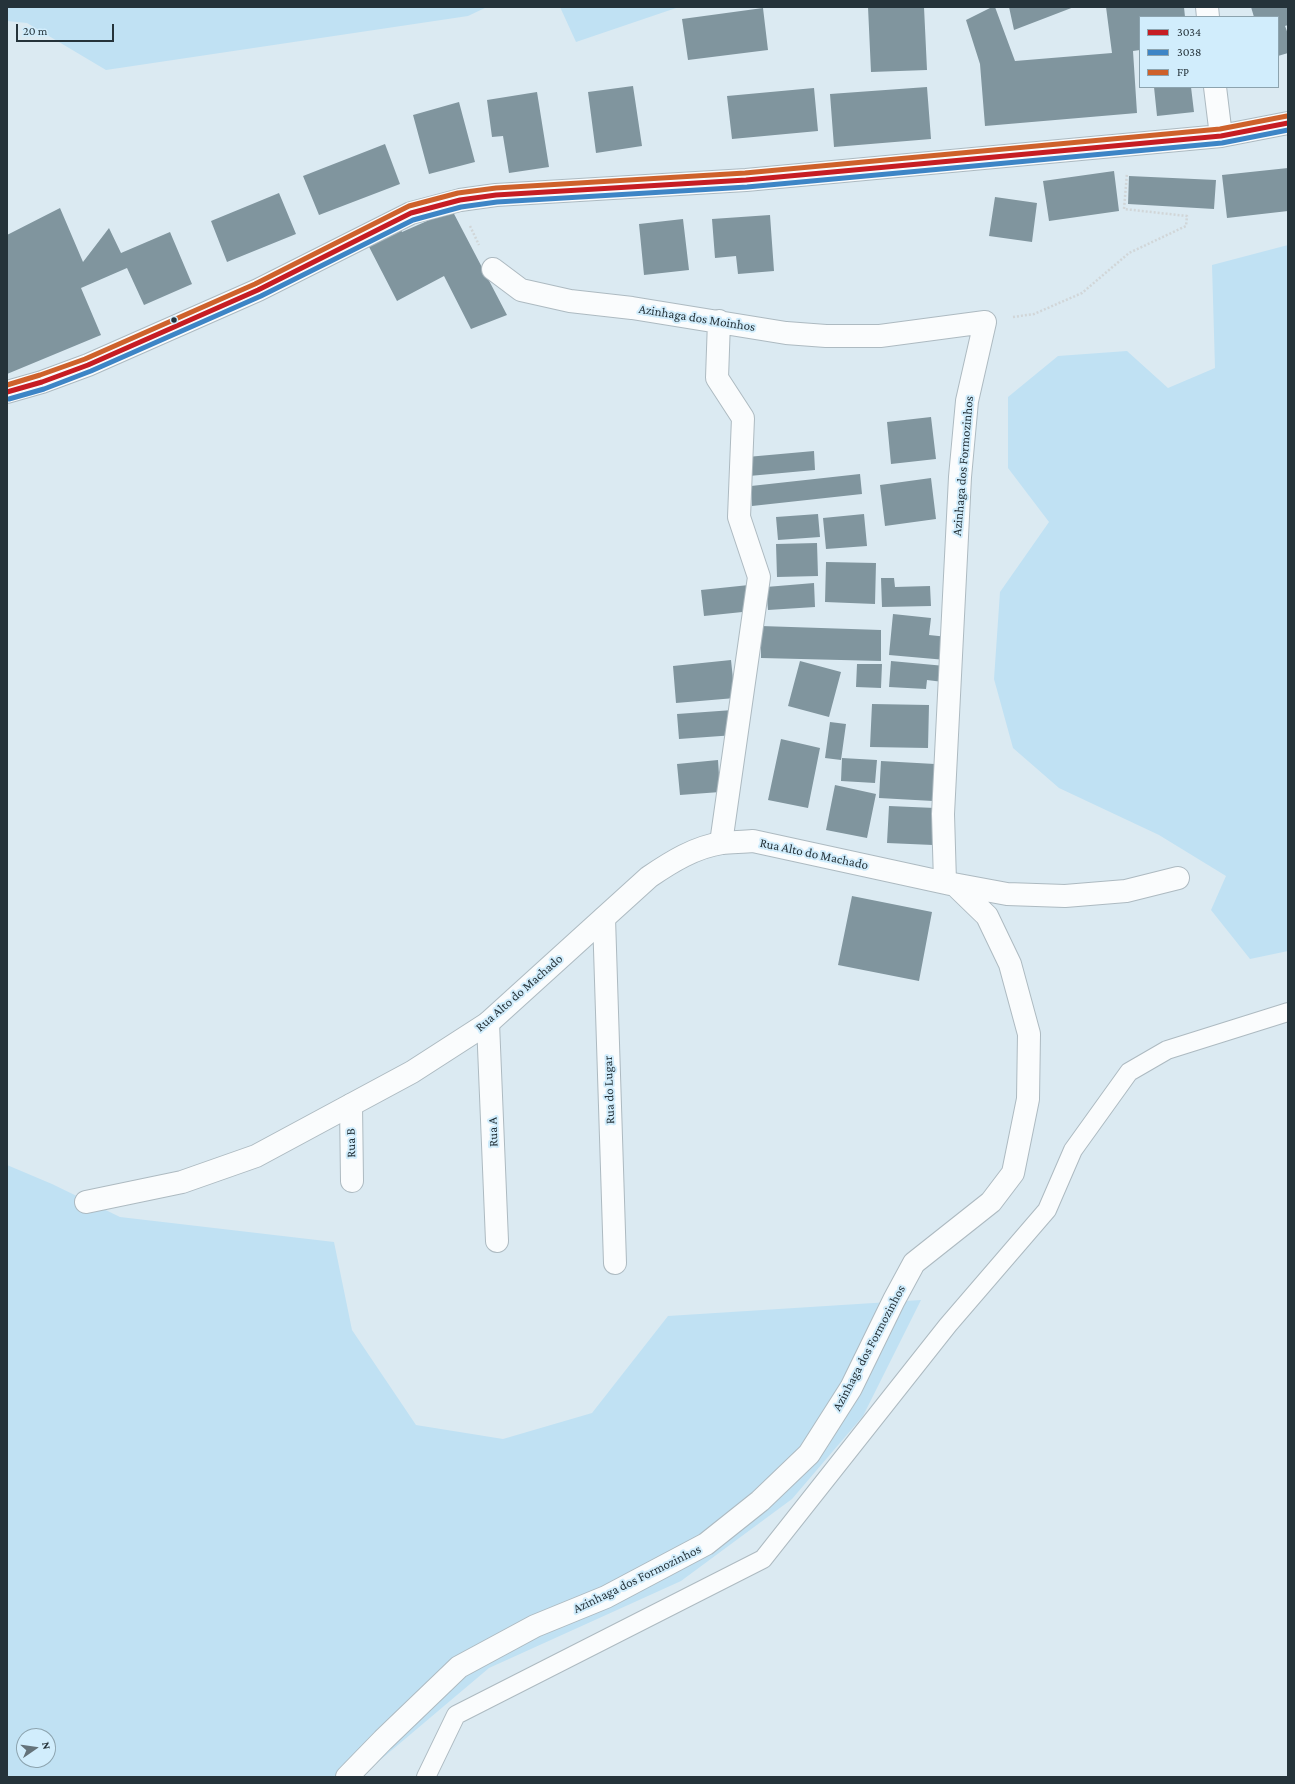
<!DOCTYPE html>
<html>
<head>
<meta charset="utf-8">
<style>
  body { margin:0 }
  #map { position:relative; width:1295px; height:1784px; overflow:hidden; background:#dbeaf2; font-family:"Crimson Pro",serif }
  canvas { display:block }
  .frame { position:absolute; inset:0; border:8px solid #25333a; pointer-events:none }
  .legend { position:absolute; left:1139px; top:16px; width:140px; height:72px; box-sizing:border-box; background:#d1edfc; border:1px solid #8ca3ae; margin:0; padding:5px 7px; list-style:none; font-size:12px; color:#25333a }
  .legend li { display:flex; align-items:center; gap:8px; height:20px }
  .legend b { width:20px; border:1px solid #8ca3ae }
  .north { position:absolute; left:16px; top:1728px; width:40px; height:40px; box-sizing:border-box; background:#d1edfc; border:1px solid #8ca3ae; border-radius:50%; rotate:77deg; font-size:11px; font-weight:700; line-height:16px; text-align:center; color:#25333a }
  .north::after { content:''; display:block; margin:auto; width:14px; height:18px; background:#65737a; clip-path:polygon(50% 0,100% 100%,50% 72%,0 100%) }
  .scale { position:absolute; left:16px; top:24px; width:98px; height:18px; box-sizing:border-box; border:2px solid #25333a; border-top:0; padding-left:5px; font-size:12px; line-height:14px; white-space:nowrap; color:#25333a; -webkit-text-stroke:3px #d1edfc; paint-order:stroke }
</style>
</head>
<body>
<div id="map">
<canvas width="1295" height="1784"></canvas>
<div class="frame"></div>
<ul class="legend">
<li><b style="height:5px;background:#c61d23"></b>3034</li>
<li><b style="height:5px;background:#3d85c6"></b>3038</li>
<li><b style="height:5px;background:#ce612b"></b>FP</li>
</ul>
<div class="north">N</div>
<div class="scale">20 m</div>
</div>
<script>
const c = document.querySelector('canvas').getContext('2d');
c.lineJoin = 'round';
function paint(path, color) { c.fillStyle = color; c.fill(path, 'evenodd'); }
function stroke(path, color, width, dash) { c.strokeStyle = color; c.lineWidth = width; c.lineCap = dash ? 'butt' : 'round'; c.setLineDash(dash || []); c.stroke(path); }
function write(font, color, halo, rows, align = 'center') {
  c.font = font + ' "Crimson Pro",serif'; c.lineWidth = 4; c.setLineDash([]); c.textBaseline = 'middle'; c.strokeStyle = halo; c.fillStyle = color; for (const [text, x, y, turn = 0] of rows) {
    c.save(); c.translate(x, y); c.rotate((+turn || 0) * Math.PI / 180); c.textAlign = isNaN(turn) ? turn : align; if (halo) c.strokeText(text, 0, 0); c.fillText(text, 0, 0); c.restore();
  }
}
const green = new Path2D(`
  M7,7H487L468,16L106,70L27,23L7,21Z
  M560,7H679L576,42Z
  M1288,245V951L1250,959L1211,910L1226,876L1159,835L1059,788L1013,748L994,679L1000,592L1049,522L1008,468V397L1058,356L1127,351L1168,388L1215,368L1212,265Z
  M7,1165L52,1184L120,1217L334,1242L352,1330L416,1425L503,1439L592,1413L668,1316L921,1300L863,1416L792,1499L681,1581L489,1668L360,1777H7ZM24,1736H48V1760H24Z`);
const building = new Path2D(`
  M868,7H924L927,70L871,72Z
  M992,7H995L1015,61L1112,53L1106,7H1184L1185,17H1140V50L1133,51L1137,113L985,126L980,64L966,20Z
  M1009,7H1074L1014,30Z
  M1251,7H1288V25L1285,26L1288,34V53L1278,56V17H1254Z
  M763,8L768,50L688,60L682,19Z
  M633,86L642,146L596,153L588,92Z
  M927,87L931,139L834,147L830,94Z
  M1154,87H1191L1194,112L1157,116Z
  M814,88L818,131L732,139L727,96Z
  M537,92L549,167L509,173L503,136L492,137L487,100Z
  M459,102L475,162L429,174L413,115Z
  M385,144L400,184L319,215L303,176Z
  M1288,168V211L1227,218L1222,175Z
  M1114,171L1119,211L1049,221L1043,181Z
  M1129,176L1216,180L1214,209L1128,204Z
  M279,193L296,234L227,262L211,221Z
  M995,197L1037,203L1032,242L989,236Z
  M60,208L83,262L109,228L121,253L170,232L192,284L144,305L127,268L81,288L101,335L7,374V235Z
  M452,210L507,315L471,329L444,276L397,301L366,241L399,225L402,232Z
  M770,215L774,271L738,274L736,256L715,258L712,219Z
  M683,219L689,270L644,275L639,224Z
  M931,417L936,459L891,464L887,422Z
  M814,451L815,470L749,476L747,457Z
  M860,474L862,494L752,506L751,486Z
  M931,478L936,519L885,526L880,485Z
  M818,514L820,537L778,540L776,517Z
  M864,514L867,546L826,549L823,518Z
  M817,543L818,576L777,577L776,544Z
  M826,562L876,563L875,604L825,602Z
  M881,578H894L895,587L930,586L931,606L882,607Z
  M814,583L815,607L768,610L766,587Z
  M749,585L752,611L704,616L701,590Z
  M893,614L931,618L929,635L948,637L946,660L889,655Z
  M761,626L881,630V661L761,658Z
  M731,660L735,698L676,703L673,666Z
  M800,661L841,672L829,717L788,706Z
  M891,661L945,666L943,682L927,680L926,689L889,687Z
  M857,664H882L881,688L856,687Z
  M872,704L929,705L928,748L870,747Z
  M733,710L735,735L679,739L677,714Z
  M830,722L846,724L841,760L825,758Z
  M781,739L820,748L808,808L768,800Z
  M842,758L877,760L875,783L841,781Z
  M718,760L720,792L680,795L677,764Z
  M881,761L935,764L933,801L879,798Z
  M835,785L876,794L867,838L826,830Z
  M889,806L935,808L933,845L887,843Z
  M852,896L932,912L919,981L838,965Z`);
const path = new Path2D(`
  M470,226L479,245
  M1013,317L1034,314L1082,293L1129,253L1186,226L1187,216L1124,209L1127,173`);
const service = new Path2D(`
  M426,1777L456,1715L763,1559L948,1325L1047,1210L1073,1150L1129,1072L1167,1050L1288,1012`);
const pedestrian = new Path2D(`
  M493,269L521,290L570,301L632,308L786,333L826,336H880L985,322L967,401L960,477L943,814L945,882
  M719,321L717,378L743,418L739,517L759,577L721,843
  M604,918L615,1263
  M488,1023L497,1241
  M351,1105L352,1181`);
const minor = new Path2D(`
  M1207,7L1208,17
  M1215,87L1221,136
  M7,392L42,382L88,365L258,290L411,213L460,200L496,195L746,180L1221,136L1288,123
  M953,884L1007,894L1065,896L1126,891L1178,878
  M86,1202L182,1182L256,1156L412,1072L488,1023L649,877C671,862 695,847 722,843C732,842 743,842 753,841L955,885L987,916L1010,964L1029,1034L1028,1099L1013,1173L991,1202L914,1263L894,1300L851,1388L809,1454L760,1501L706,1544L606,1597L535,1626L459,1667L383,1740L347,1777`);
const bus1 = new Path2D(`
  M7,392L42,382L88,365L258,290L411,213L460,200L496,195L746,180L1221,136L1288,123`);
const bus2 = new Path2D(`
  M9,399L44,389L91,371L261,296L413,220L461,207L497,202L747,187L1222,143L1288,130`);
const bus3 = new Path2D(`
  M7,385L40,375L85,359L255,284L409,206L458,193L496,188L745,173L1220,129L1287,116`);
const markers = [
  [174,320,3.5,"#25333a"]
];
const streetNames = [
  ["Azinhaga dos Moinhos",697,318,9],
  ["Azinhaga dos Formozinhos",963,466,-85],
  ["Rua Alto do Machado",814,854,12],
  ["Rua Alto do Machado",519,993,-41],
  ["Rua do Lugar",609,1090,-92],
  ["Rua A",493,1132,-92],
  ["Rua B",351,1143,-91],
  ["Azinhaga dos Formozinhos",869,1348,-62],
  ["Azinhaga dos Formozinhos",637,1579,-26]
];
paint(green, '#c0e1f3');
paint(building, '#80959e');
stroke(service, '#adbac1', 20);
stroke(pedestrian, '#adbac1', 24);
stroke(minor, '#adbac1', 24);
stroke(path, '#d1d6d8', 2.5, [2, 2]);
stroke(service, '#fafcfd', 18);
stroke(pedestrian, '#fafcfd', 22);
stroke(minor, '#fafcfd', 22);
stroke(bus1, '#c61d23', 5);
stroke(bus2, '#3d85c6', 5);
stroke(bus3, '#ce612b', 5);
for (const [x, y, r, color] of markers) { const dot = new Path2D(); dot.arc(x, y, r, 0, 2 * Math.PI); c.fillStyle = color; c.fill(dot); stroke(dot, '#d1edfc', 1.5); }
write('13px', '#25333a', '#d1edfc', streetNames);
</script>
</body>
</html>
